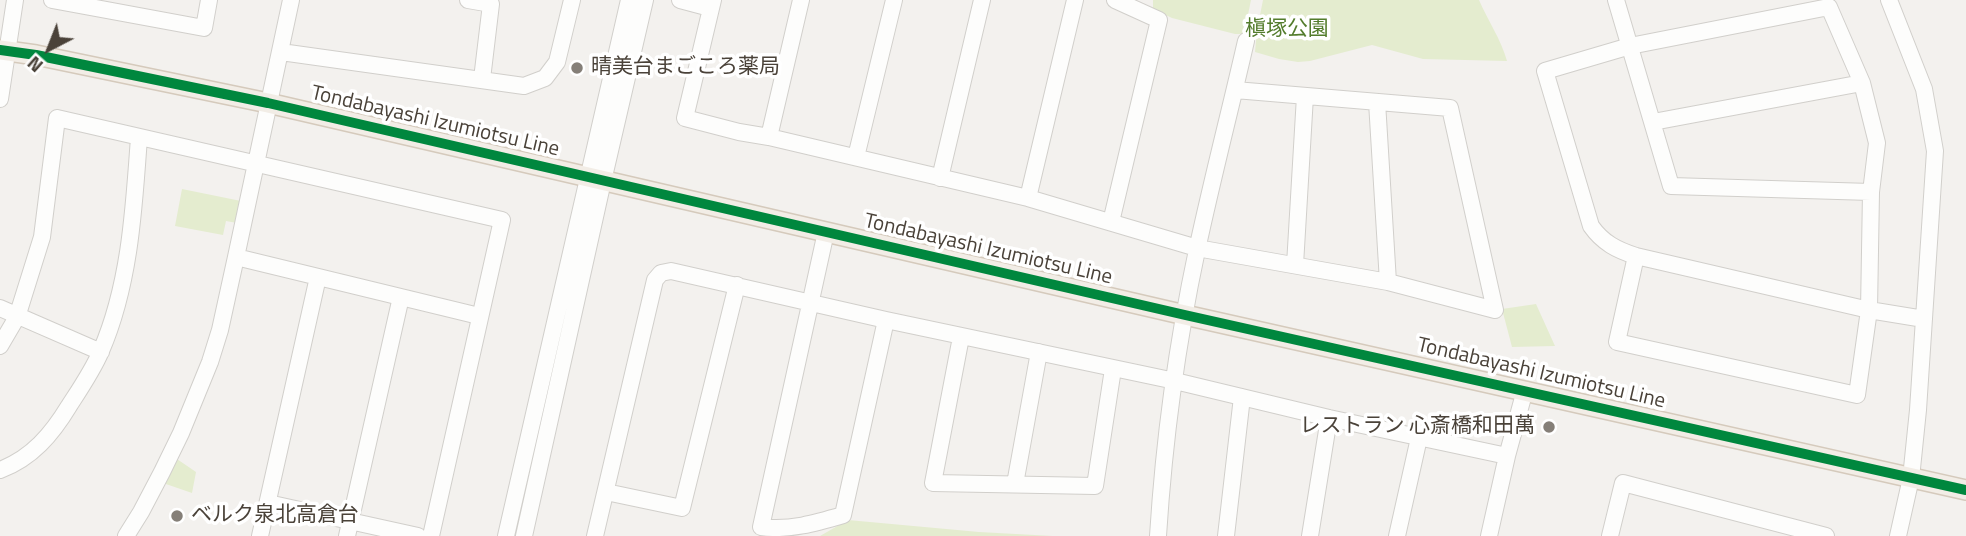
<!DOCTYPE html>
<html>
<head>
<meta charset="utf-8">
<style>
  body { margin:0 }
  #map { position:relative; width:1966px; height:536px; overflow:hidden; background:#f3f1ee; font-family:"Titillium Web",sans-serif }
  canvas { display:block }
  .north { position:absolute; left:14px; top:14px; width:70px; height:70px; -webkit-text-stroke:5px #fff; paint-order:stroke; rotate:222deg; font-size:19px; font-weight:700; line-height:28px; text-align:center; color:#4a4239 }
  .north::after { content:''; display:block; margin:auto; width:24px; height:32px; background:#4a4239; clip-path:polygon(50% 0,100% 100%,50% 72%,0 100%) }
</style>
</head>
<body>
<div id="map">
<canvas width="1966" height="536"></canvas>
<div class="north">N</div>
</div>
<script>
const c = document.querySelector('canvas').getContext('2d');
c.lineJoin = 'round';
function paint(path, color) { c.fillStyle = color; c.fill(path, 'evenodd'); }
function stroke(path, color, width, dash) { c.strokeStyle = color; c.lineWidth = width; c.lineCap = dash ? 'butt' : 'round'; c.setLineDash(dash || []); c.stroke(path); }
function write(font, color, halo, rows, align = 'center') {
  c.font = font + ' "Titillium Web","Noto Sans JP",sans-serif'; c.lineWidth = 7; c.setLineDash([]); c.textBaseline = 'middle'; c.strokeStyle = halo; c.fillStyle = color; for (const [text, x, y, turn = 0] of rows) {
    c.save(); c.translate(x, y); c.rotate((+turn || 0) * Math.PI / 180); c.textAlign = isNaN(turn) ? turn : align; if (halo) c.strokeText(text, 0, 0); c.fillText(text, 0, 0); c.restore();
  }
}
const green = new Path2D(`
  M1153,0H1251L1244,34H1235L1172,18L1153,9Z
  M1263,0H1479C1488,21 1501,39 1507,61L1423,59L1372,45L1310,61L1298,62L1279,59L1255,52L1257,30Z
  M182,189L241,201L237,223L226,221L223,235L175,226Z
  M1536,304L1555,346L1512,347L1502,309Z
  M174,457L196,472L192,493L163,483Z
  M848,520L979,532L1053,536H820Z`);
const minor = new Path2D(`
  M52,0L204,28L209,0
  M468,0L491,4L482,79
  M680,0L710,8
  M713,0L685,118L739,132L769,137L1028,198L1197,248L1388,282L1495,310L1450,108L1235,90
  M1616,0L1671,186L1871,192
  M1889,0L1924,89L1935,151L1918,410L1911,478L1898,536
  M281,52L524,86L545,78L557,62L572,0
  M0,99L15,0
  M1377,102L1388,282
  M1653,122L1862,83
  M769,137L801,0
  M856,157L894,0
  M940,178L982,0
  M1028,198L1075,0
  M1111,222L1159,20L1115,0
  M826,232L761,527C789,531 816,523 843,515L886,320
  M1636,256L1617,342L1857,395L1869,310L1871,192L1877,143L1862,83L1829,7L1630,46L1545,71L1591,226C1603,243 1617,250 1636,256L1869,310L1924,319
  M236,257L479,316
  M1295,265L1305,96
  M0,308L101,352
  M961,337L933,483L1095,486L1113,369
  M0,346L17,317L42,237L57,118L502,220L431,536
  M0,470C32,458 52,434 69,406C80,389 93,370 101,351C130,284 134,208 139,137
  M1015,484L1039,352
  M606,492L682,508L737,285
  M268,503L418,536
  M126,536L141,512L162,472L181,433L210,362L220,330L236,257L291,0
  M260,536L318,277
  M347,536L401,297
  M506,536L629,0
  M524,536L603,181L645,0
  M595,536L655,280L661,273L671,271L886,320L1175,381L1329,418L1507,456
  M1158,536C1164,440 1177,344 1197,250C1212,180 1230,111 1246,41
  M1226,536L1242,397
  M1310,536L1329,418
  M1397,536L1419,438
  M1489,536L1507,456L1525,390
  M1610,536L1623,483L1826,536`);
const major = new Path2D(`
  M0,50L36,55L268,103L1185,315L1966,490`);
const cycleway = new Path2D(`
  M0,50L36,55L268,103L1185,315L1966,490`);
const markers = [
  [577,68,7,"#857f78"],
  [1549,427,7,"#857f78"],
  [177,516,7,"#857f78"]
];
const parkNames = [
  ["槇塚公園",1287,30]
];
const poiNames = [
  ["晴美台まごころ薬局",591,68],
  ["レストラン 心斎橋和田萬",1535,427,"right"],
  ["ベルク泉北高倉台",191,516]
];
const streetNames = [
  ["Tondabayashi Izumiotsu Line",435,122,13],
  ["Tondabayashi Izumiotsu Line",988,250,13],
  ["Tondabayashi Izumiotsu Line",1541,374,13]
];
paint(green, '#e4eccf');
stroke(minor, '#d1cfcb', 18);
stroke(major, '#d5cabc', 22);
stroke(minor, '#fdfdfc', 16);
stroke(major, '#f2ede6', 19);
stroke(cycleway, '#00873e', 10);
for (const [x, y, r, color] of markers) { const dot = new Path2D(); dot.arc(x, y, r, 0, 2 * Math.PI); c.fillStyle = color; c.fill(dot); stroke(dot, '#fff', 2.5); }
write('21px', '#537c2c', '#fff', parkNames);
write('21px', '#4a4239', '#fff', poiNames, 'left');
write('21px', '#4a4239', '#fff', streetNames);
</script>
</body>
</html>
